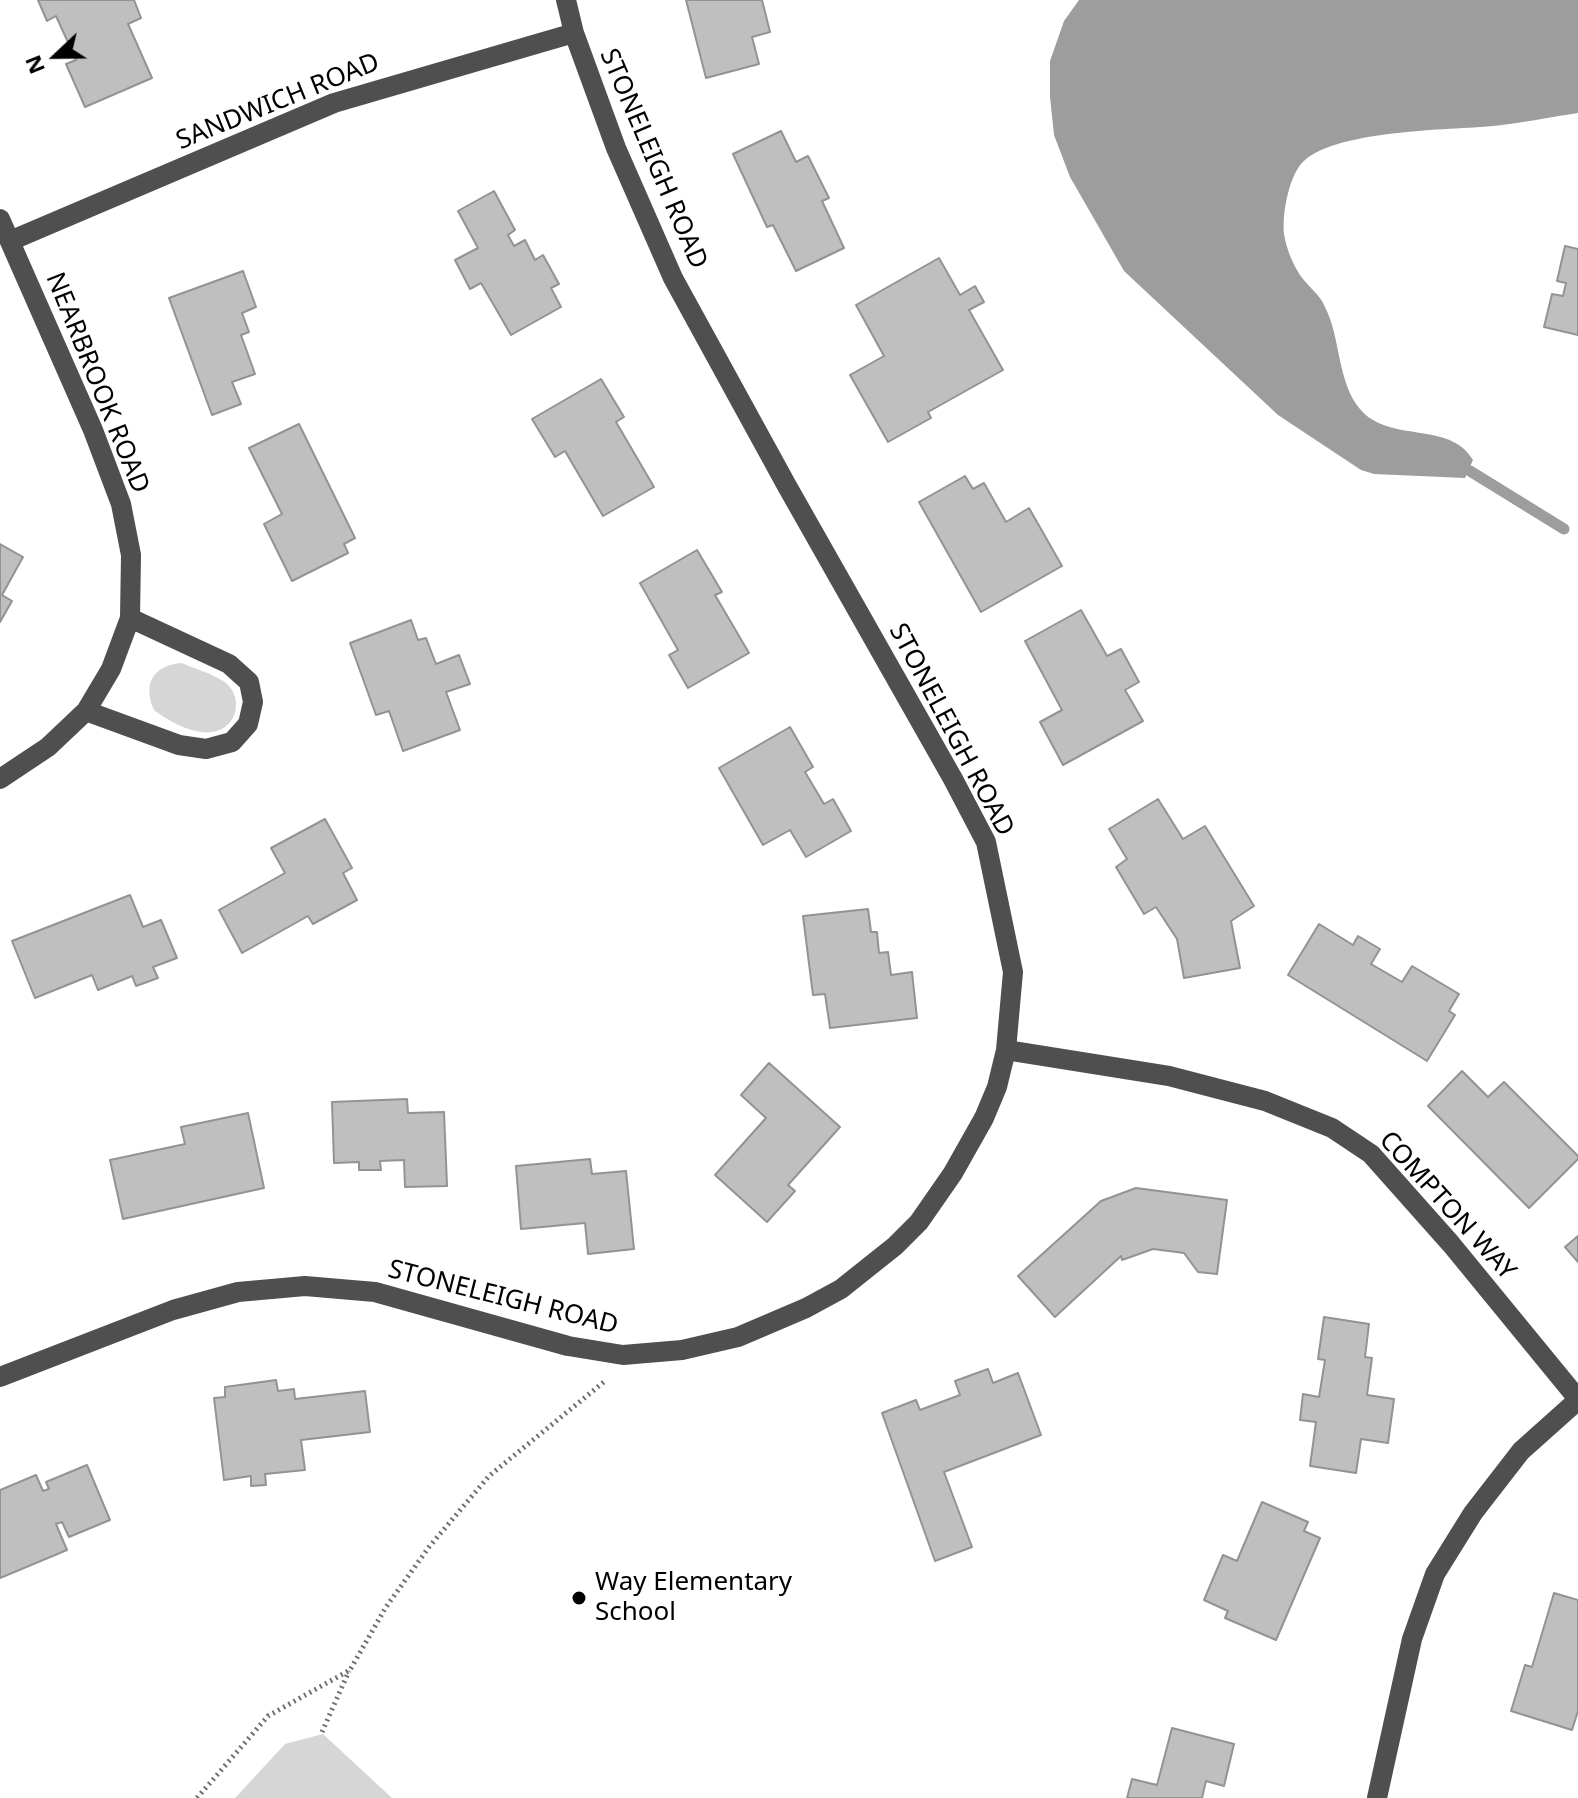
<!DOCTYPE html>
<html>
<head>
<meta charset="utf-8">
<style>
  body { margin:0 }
  #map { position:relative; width:1578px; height:1798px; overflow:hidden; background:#fff; font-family:"Noto Sans",sans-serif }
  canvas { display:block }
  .north { position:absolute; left:16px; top:16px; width:80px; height:80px; -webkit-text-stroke:6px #fff; paint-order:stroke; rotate:248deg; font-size:22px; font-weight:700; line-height:32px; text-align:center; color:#000 }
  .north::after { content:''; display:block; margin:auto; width:28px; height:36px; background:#000; clip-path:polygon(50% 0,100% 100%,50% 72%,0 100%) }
</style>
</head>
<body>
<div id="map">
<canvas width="1578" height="1798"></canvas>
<div class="north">N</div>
</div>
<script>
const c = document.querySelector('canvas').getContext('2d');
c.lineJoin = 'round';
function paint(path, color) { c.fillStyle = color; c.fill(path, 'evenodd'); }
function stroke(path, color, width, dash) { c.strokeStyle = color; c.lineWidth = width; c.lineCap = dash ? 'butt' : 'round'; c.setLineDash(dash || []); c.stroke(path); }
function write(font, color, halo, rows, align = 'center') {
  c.font = font + ' "Noto Sans",sans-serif'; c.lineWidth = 7; c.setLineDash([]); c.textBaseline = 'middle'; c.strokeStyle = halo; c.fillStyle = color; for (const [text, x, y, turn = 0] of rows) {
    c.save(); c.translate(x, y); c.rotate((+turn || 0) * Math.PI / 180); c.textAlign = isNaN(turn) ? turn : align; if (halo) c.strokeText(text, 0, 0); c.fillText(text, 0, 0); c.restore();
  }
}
const green = new Path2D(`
  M182,663C195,669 211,673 223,681C245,695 238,729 212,732C194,735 168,721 154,710C142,683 154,665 182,663Z
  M323,1734L392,1798H235L285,1744Z`);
const water = new Path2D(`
  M1079,0H1578V113C1550,117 1522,123 1494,126C1448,130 1340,130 1305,160C1289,173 1282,214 1284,234C1286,248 1294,268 1303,279C1310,288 1320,295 1325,307C1341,338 1337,382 1360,409C1389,444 1450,420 1473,460L1465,478L1374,474L1361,470L1278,415L1124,271L1070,177L1054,135L1050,97V61L1064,21Z`);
const stream = new Path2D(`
  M1470,471L1564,529`);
const building = new Path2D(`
  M38,0H134L141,18L128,24L152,78L85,107L66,64L76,60L56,16L47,21Z
  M686,0H762L770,32L752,37L759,64L706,78Z
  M781,131L796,162L808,156L829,198L822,201L844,248L796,271L773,225L767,227L733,154Z
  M494,191L515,230L508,235L514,246L525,240L535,260L543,255L559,284L551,288L561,307L511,335L481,283L470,289L455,260L478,248L458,211Z
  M1565,246L1578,249V335L1544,327L1552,294L1563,296L1566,283L1557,281Z
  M939,258L960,295L975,286L984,302L969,310L1003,370L928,412L931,418L888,442L850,375L884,356L856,305Z
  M243,271L256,307L242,313L249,332L241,335L255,374L232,382L241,404L212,415L169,298Z
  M601,379L624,417L616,422L654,487L603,516L565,451L555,457L532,419Z
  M299,424L355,538L344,544L348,553L292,581L264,524L282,514L249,448Z
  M965,476L973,489L984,483L1006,522L1029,508L1062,566L981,612L919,502Z
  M0,544L23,557L2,595L12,601L0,622Z
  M697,550L722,592L715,595L749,653L688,688L669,655L678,650L640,583Z
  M1081,610L1107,656L1121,649L1139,682L1125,690L1143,721L1063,765L1040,722L1062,710L1025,641Z
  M411,620L418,640L426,638L436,664L459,655L470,684L446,692L460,730L403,751L389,711L376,715L350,643Z
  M790,727L813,767L805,772L824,804L833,799L851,831L806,857L790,830L763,845L719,768Z
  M1158,799L1183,839L1205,826L1254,906L1231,921L1240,968L1184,978L1177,939L1156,907L1144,914L1116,867L1127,859L1109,829Z
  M325,819L352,868L343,873L357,900L313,924L308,916L242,953L219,910L285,873L271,848Z
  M130,895L143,927L161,920L177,958L153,967L158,978L136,986L132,976L98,990L92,975L35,998L12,941Z
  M868,909L871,932H877L879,953L888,952L891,975L912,972L917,1018L830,1028L825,994L813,995L803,916Z
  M1319,924L1353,945L1358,936L1380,949L1371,964L1402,982L1412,966L1459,994L1449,1011L1455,1015L1427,1061L1288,975Z
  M769,1063L840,1127L788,1185L795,1191L767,1222L715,1175L766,1118L741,1095Z
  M1462,1071L1488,1097L1504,1082L1578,1156V1159L1529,1208L1428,1106Z
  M407,1099L408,1113L444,1112L447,1186L405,1187L404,1160L380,1161L381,1170H359V1162L334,1163L332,1102Z
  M248,1113L264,1188L123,1219L110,1160L185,1144L181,1127Z
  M590,1159L592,1174L626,1171L634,1249L588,1254L585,1223L521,1229L516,1166Z
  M1136,1188L1227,1200L1217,1274L1198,1272L1184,1253L1153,1249L1122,1260L1121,1256L1055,1317L1018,1276L1101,1201Z
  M1578,1236V1262L1565,1247Z
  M1324,1317L1369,1324L1365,1357L1372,1358L1367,1395L1394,1399L1388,1443L1361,1439L1356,1473L1310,1466L1316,1422L1300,1420L1303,1394L1319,1397L1325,1360L1318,1359Z
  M988,1369L993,1383L1018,1373L1041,1435L944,1472L972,1547L935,1561L882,1413L916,1400L920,1410L960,1395L955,1381Z
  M276,1380L278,1391L294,1389L295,1399L365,1391L370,1432L301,1440L305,1470L265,1474L266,1485L251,1486V1476L224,1480L214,1398L225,1397V1387Z
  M87,1465L110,1520L69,1537L62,1522L56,1524L67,1550L0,1578V1490L36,1475L43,1491L49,1489L46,1482Z
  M1262,1502L1308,1522L1304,1531L1320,1538L1276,1640L1225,1618L1228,1611L1204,1600L1223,1555L1237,1561Z
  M1554,1593L1578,1600V1711L1572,1730L1511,1711L1525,1665L1532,1667Z
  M1172,1728L1234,1744L1224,1786L1206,1781L1202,1798H1127L1132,1779L1157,1785Z`);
const path = new Path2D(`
  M322,1732L349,1671
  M197,1798L268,1716L350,1670L386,1607L429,1547L489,1476L605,1381`);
const minor = new Path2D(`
  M0,219L93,430L121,504L131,555L130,618L111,669L86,711L48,747L0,779
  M10,241L334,103L574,33
  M86,711L179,745L206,749L232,742L248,724L253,702L249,682L229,664L130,618
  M1006,1050L1169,1076L1265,1101L1332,1128L1371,1154L1451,1244L1578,1399
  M0,1377L173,1310L238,1292L305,1286L375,1292L568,1346L623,1355L682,1350L738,1337L806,1308L841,1289L895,1246L919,1222L953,1173L984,1118L997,1087L1006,1050L1013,972L986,842L953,779L787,486L673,278L616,148L574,33L566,0
  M1377,1798L1412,1639L1435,1574L1473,1513L1521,1451L1578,1400`);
const markers = [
  [579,1598,8,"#000"]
];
const streetNames = [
  ["SANDWICH ROAD",278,102,-22],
  ["STONELEIGH ROAD",653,159,67],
  ["NEARBROOK ROAD",97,383,68],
  ["STONELEIGH ROAD",951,730,62],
  ["COMPTON WAY",1447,1206,48],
  ["STONELEIGH ROAD",503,1298,14]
];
const poiNames = [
  ["Way Elementary",595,1583],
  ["School",595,1613]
];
paint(green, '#d6d6d6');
paint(water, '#9d9d9d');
stroke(stream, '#9d9d9d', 11);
paint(building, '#bfbfbf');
stroke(building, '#939393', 2);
stroke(path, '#717171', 5, [2, 4]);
stroke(minor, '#4f4f4f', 20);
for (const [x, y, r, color] of markers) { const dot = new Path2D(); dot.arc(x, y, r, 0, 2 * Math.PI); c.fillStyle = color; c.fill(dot); stroke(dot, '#fff', 3); }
write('26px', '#000', '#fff', streetNames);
write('26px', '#000', '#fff', poiNames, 'left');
</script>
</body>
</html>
